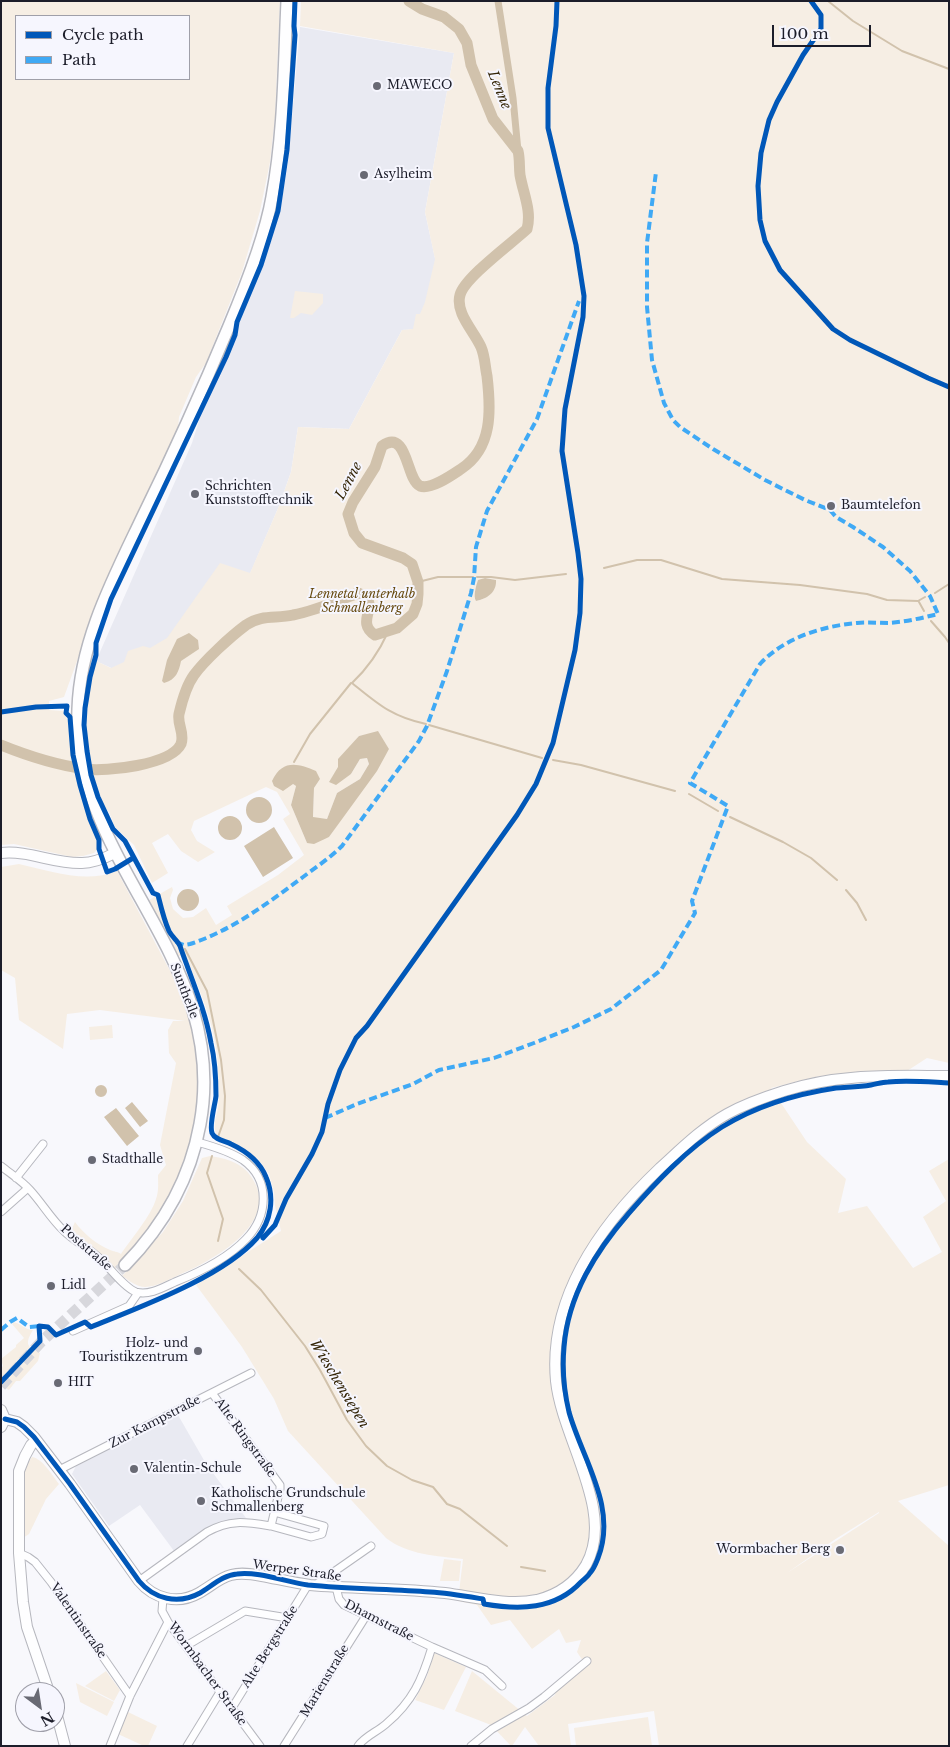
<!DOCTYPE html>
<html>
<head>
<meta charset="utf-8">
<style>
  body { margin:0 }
  #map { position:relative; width:950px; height:1747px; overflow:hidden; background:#f8f8fc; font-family:"Libre Baskerville",serif }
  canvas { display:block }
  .frame { position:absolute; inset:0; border:2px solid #1c1d2a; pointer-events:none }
  .legend { position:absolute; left:15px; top:15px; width:175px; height:65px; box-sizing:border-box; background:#f6f6fe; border:1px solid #9f9fa9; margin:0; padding:6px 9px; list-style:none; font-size:15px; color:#1c1d2a }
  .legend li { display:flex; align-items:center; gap:10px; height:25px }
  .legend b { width:25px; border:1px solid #9f9fa9 }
  .north { position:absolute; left:15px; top:1682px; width:50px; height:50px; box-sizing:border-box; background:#f6f6fe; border:1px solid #9f9fa9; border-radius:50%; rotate:149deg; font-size:14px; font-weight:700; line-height:20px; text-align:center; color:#1c1d2a }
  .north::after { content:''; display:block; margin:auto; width:18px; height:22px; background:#696a74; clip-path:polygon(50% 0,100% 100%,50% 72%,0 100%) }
  .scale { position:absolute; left:772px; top:25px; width:99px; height:22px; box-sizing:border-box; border:2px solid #1c1d2a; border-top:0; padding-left:6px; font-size:15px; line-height:18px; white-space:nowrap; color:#1c1d2a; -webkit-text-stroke:4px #f6f6fe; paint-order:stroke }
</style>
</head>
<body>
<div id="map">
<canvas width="950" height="1747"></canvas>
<div class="frame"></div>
<ul class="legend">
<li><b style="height:6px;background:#0057b8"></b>Cycle path</li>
<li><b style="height:6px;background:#3fa9f5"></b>Path</li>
</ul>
<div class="north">N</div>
<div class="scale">100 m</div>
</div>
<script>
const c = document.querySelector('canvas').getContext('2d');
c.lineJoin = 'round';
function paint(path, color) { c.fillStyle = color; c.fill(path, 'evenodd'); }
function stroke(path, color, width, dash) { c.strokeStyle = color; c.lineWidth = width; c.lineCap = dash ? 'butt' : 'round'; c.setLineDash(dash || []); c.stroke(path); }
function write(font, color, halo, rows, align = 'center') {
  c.font = font + ' "Libre Baskerville",serif'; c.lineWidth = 4; c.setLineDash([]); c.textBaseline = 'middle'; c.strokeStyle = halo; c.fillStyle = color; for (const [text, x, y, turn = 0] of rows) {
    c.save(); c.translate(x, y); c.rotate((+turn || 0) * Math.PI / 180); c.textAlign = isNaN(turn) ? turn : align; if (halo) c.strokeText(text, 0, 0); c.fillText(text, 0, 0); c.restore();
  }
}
const built = new Path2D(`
  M300,27L454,53L425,212L436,263L421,329L402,330L349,429L298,427L291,472L279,506L250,574L158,652L120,672L96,661L192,443L228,328L261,270L281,206L288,163Z
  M178,1415L205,1462L246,1518L229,1520L210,1527L174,1551L140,1505L109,1526L72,1474L77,1464Z`);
const green = new Path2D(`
  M1,1H280L275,117L270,162L260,211L242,272L206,363L196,377L179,417L178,429L97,606L64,697L49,701V710L63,711L68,721L71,753L93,827L100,847L94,853L83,856L72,857L14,844L1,845ZM16,16H189V79H16Z
  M301,1H949V1063L927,1058L907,1071L857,1072L815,1077L771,1088L807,1142L846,1179L838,1213L867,1206L913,1268L942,1252L923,1217L946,1201L929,1171L949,1159V1485L898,1501L949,1546V1746H659L654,1711L568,1724L571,1746H539L525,1727L512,1746H511L491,1725L455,1711L472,1671L527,1716L555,1695L557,1684L583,1661L577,1652L581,1640L566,1643L559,1629L532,1649L510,1620L491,1625L477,1605L458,1601L463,1559C437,1556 408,1555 386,1538L288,1431L274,1399L242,1347L196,1285L281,1231L275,1206L274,1192L269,1174L258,1159L216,1134C213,1124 216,1118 218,1108C220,1095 218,1079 218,1066C216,1027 200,990 185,955L176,956L149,900L172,887L173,890L170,898L173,909L183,918L193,917L206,908L216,925L232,915L227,906L278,875L304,855L283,819L290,814L277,792L266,787L194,821L191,830L197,841L215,852L198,862L181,851L168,834L152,843L168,873L152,883L134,845L115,827L109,812L101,804L89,765L84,729L86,724L82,716L85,682L94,669L96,661L111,668L124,662L128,651L143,646L150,648L167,638L220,563L250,573L279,506L291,472L298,427L349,429L402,330L413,329L416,314H420L425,302L435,259L425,212L454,53L300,26ZM485,578L496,580C496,592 487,599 476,601C473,592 476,580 485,578ZM378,732L389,749L329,837L307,843L291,805L296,786L293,784L320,779L314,788L313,818L327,819L337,793L360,779L369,764L367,758L360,759L351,774L329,782L359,736ZM879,1512V1513L787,1573L834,1540Z
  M295,291L323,294V303L312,315L301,313L294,318H290Z
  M19,864C50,871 86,884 117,871L176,982L190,1021H191L196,1052L198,1086L194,1135L175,1194L126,1260L114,1270L70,1233L75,1222C84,1234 96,1244 110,1250C114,1252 117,1251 121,1254C131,1239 151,1216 156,1199C159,1191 158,1183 158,1175L166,1165L160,1145L176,1063L169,1053L168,1030L173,1021H185L100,1010L67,1014L63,1049L19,1020L15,978L1,970V867Z
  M112,1025L113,1038L90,1040L89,1027Z
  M210,1156C226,1158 243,1163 252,1178C282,1223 212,1261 179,1275C168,1280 151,1290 139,1286C133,1284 127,1279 122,1276L163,1232L183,1201L202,1158Z
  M13,1322C21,1323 25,1330 33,1330C25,1343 26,1347 40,1353L38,1361L20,1381H16L9,1390L1,1386V1368L3,1366L1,1359L16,1347V1345L24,1338L12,1324Z
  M32,1457C43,1459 52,1475 59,1484L46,1499L29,1534L23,1538V1475L25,1467Z
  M444,1559L461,1561L459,1581H440Z
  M434,1653L466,1667L444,1710L415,1700L427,1676Z
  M106,1671L120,1690L114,1701L85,1686Z
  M76,1683L114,1702L107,1716L80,1702Z
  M128,1712L157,1726L148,1746H144L118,1734Z
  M648,1717L652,1746H576L574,1728Z`);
const water = new Path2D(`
  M485,578L496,580C497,592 487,599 476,601C473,596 476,586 478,580Z
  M189,633L198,640L199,649L181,661C179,671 176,680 164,683L162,681L167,660L177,639Z
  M378,731L389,749L377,771L329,837L314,844L307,843L291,805L296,786L293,784L283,791L274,786L272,781C282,759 298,763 316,771L320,779L314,788L313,817L327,819L337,793L360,779L369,764L367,758L360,759L351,774L336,785L329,782L338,767V759L359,736Z
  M246 810a13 13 0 1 1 26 0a13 13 0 1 1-26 0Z
  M218 828a12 12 0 1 1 24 0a12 12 0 1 1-24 0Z
  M274,827L293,858L263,877L244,846Z
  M177 900a11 11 0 1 1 22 0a11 11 0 1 1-22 0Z
  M95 1091a6 6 0 1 1 12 0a6 6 0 1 1-12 0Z
  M132,1102L148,1121L140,1127L125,1108Z
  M116,1108L139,1136L127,1146L104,1117Z`);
const stream = new Path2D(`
  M828,1L853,21L902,51L949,69
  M604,568L637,560H661L722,579L800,585L867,594L887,600L918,601L925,597
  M477,577H491L515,580L566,574
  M418,582L438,577H473
  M935,593L949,584
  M919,602L924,611
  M931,621L945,637L949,643
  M388,632C379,652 368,668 352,683C378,704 392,717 426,724
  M429,725L542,758
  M553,760L581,765L675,791
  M294,762L310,734L351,683
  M689,794L718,811
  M730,817L783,842L811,858L837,880
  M846,890L857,903L866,920
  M185,949L207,991L221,1060L225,1096L224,1120L218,1137
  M212,1156L207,1173L223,1219L218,1241
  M239,1269L261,1290L305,1346L320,1370L347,1420L366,1446L387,1466L412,1480L433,1487L447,1504L460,1509L507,1546
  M521,1567L545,1571`);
const canal = new Path2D(`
  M498,1L513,98L518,151`);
const river = new Path2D(`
  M1,745C28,756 57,765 85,769C106,772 171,765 181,744C185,733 177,725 179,714C182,701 186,686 194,675C205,660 230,637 246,625C262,614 276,619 293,615C315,611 337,601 358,593C384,603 353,621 375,635L397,628L413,614L417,604L418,594V582L412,564L403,558L362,543L354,533L348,514L353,502L375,467L382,446C408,428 406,480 420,486C431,490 452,475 461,469C493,448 491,410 487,376C485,367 485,356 481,347C474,331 455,313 460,295C464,278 512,243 527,229C532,211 523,193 520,175C519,167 520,159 518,151L493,119L471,65L467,43L459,29L444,17L422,9L409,1`);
const primaryTunnel = new Path2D(`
  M1,1386L41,1342L125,1265`);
const street = new Path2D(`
  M1,1166C11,1174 22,1181 30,1190C42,1203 51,1219 64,1231C74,1241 87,1247 97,1256C108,1265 124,1288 136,1292C149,1296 164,1287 175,1282C200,1272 228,1258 246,1239C268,1216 271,1180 243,1160C229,1151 212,1146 197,1142
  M16,1178L43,1144
  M1,1212L28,1188
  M73,1331L129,1306L138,1293
  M59,1470L251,1373
  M271,1526L311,1537L322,1534L324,1526L274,1512
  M19,1553L28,1557L35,1562L51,1582L130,1696
  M139,1581L207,1532C230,1519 246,1522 271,1526L280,1489V1485L212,1393
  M315,1585L371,1546
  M336,1587L339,1599L344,1605L432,1647L485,1670L502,1686
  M163,1598L162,1611L168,1622L260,1746
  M186,1646L245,1611L288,1618
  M232,1708L308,1585
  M110,1746L130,1696L168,1622
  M187,1746L220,1692
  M284,1746L366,1616
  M358,1746C365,1736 377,1732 386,1724C413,1701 422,1680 432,1647
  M471,1746L492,1729L529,1708L544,1697L587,1661`);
const secondary = new Path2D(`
  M1,853C29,850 54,864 82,863C94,863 105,858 115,853
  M1,1410L5,1419L1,1427
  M5,1419L17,1422L24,1427L34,1437L70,1484L139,1581C154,1599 178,1605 199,1593C210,1587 219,1578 231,1575C241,1572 252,1574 262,1576C278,1579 294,1583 310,1585C355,1589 401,1588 445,1593C475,1597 507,1606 537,1600C557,1595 575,1583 586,1565C616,1512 562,1439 556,1381C548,1296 601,1224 660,1168C681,1149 702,1128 727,1114C745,1104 765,1097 784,1091C840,1073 892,1076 949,1076
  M36,1440L31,1445L25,1456L19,1471V1553L23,1602L27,1627L49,1692
  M55,1708L65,1746`);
const primary = new Path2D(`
  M125,1265C164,1225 190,1180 200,1124C207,1086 204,1047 193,1010C161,907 73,824 78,709C80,641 113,579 142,518C173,455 202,391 229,326C245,288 265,238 272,197C284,133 284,67 287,1`);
const quiet = new Path2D(`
  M176,942L184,945L190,944C231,931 268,903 303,877C316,867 330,858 342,846L419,741L427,726L447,671L471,593L474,578L476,547L487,511L537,419L579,301
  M325,1118L357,1104L413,1084L439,1070L494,1058L534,1043L574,1027L611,1009L661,970L695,913L692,901L728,806L690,783L760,664C784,638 822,626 857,623C868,622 878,623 888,623C905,622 922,618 938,614L930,596L910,571L883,547L853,527L836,517L830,510L805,500L765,480L713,449L680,427L673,420L664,403L652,360L647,307V243L656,172
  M1,1330L10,1322L17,1318L29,1327L42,1326`);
const cycleway = new Path2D(`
  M811,1L821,15V29L803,55L777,102L769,120L761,153L758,186L760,220L765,241L780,270L833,329L850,340L928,378L949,387
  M1,712L36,707L67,706L66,713L70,717L73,755L80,785L90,819L99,840V849L107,872L115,869L133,858
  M263,1238L275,1225L286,1199L312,1154L322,1132L328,1104L340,1070L356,1038L367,1026L517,815L536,784L553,743L575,650L580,613L581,579L578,553L562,451L565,409L583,317L584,296L576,245L548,128V88L556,26L557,1
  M1,1382L40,1341L39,1326L48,1327L56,1335L85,1322L91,1327C140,1307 223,1277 257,1238C271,1221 275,1198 266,1177C260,1162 246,1151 231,1144C225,1141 215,1140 212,1133C209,1125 215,1105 216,1096C216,1078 215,1060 211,1043C205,1009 191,978 180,946C178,941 172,937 169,931C164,920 161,907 158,895L153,893L125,841L113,829L98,797L91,775L87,751L84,725L85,708L90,677L96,655V643L111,599L226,357L235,335L237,322L261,265L278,211L287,150L295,35L294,26L295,1
  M5,1419L17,1422L24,1427L34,1437L70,1484L139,1581C154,1599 178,1605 200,1593C212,1586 223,1575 237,1574C257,1571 287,1582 308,1585C349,1589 390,1589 430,1592C448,1593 465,1596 483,1599L484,1604C519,1610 555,1610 581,1582C584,1579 588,1577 590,1573C594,1569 596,1563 598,1558C618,1507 582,1459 569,1412C564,1391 562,1369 564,1347C568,1295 596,1251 629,1213C656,1182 687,1149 722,1127C756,1106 796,1094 836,1088C848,1087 859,1087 871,1085C877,1084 882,1082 888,1082C908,1080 929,1082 949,1083`);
const markers = [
  [377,86,5,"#696a74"],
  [364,175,5,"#696a74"],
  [195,494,5,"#696a74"],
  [831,506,5,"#696a74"],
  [92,1160,5,"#696a74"],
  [51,1286,5,"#696a74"],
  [198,1351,5,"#696a74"],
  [58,1383,5,"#696a74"],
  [134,1469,5,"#696a74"],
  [201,1501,5,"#696a74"],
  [840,1550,5,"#696a74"]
];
const poiNames = [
  ["MAWECO",387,86],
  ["Asylheim",374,175],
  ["Schrichten",205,487],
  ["Kunststofftechnik",205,501],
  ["Baumtelefon",841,506],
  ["Stadthalle",102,1160],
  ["Lidl",61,1286],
  ["Holz- und",188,1344,"right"],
  ["Touristikzentrum",188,1358,"right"],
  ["HIT",68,1383],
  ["Valentin-Schule",144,1469],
  ["Katholische Grundschule",211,1494],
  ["Schmallenberg",211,1508],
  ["Wormbacher Berg",830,1550,"right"]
];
const parkNames = [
  ["Lennetal unterhalb",362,595],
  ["Schmallenberg",362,609]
];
const streetNames = [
  ["Sunthelle",184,991,69],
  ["Poststraße",86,1248,41],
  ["Zur Kampstraße",155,1422,-27],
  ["Alte Ringstraße",245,1438,54],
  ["Werper Straße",297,1571,8],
  ["Valentinstraße",78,1621,55],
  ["Dhamstraße",379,1621,27],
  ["Alte Bergstraße",270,1647,-58],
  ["Wormbacher Straße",207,1674,54],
  ["Marienstraße",325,1681,-59]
];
const waterNames = [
  ["Lenne",499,90,68],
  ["Lenne",349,481,-62],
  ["Wieschensiepen",339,1384,59]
];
paint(built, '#e9eaf2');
paint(green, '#f6eee4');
paint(water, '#d1c2ac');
stroke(stream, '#d1c2ac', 2);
stroke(canal, '#d1c2ac', 7);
stroke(river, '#d1c2ac', 11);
stroke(primaryTunnel, '#d7d7dc', 11, [11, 5.5]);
stroke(street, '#b6b7be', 9);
stroke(secondary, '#b6b7be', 12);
stroke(primary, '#b6b7be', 14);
stroke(street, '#fefeff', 7);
stroke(secondary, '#fefeff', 10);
stroke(primary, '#fefeff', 11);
stroke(quiet, '#3fa9f5', 4, [8, 4]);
stroke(cycleway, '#0057b8', 5);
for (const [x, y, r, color] of markers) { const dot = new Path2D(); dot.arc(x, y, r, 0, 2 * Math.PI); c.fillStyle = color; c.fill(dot); stroke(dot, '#f6f6fe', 2); }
write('12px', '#1c1d2a', '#f6f6fe', poiNames, 'left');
write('italic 12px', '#66490e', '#f6f6fe', parkNames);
write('12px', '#1c1d2a', '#f6f6fe', streetNames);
write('italic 14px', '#352608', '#f6f6fe', waterNames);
</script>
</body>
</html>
